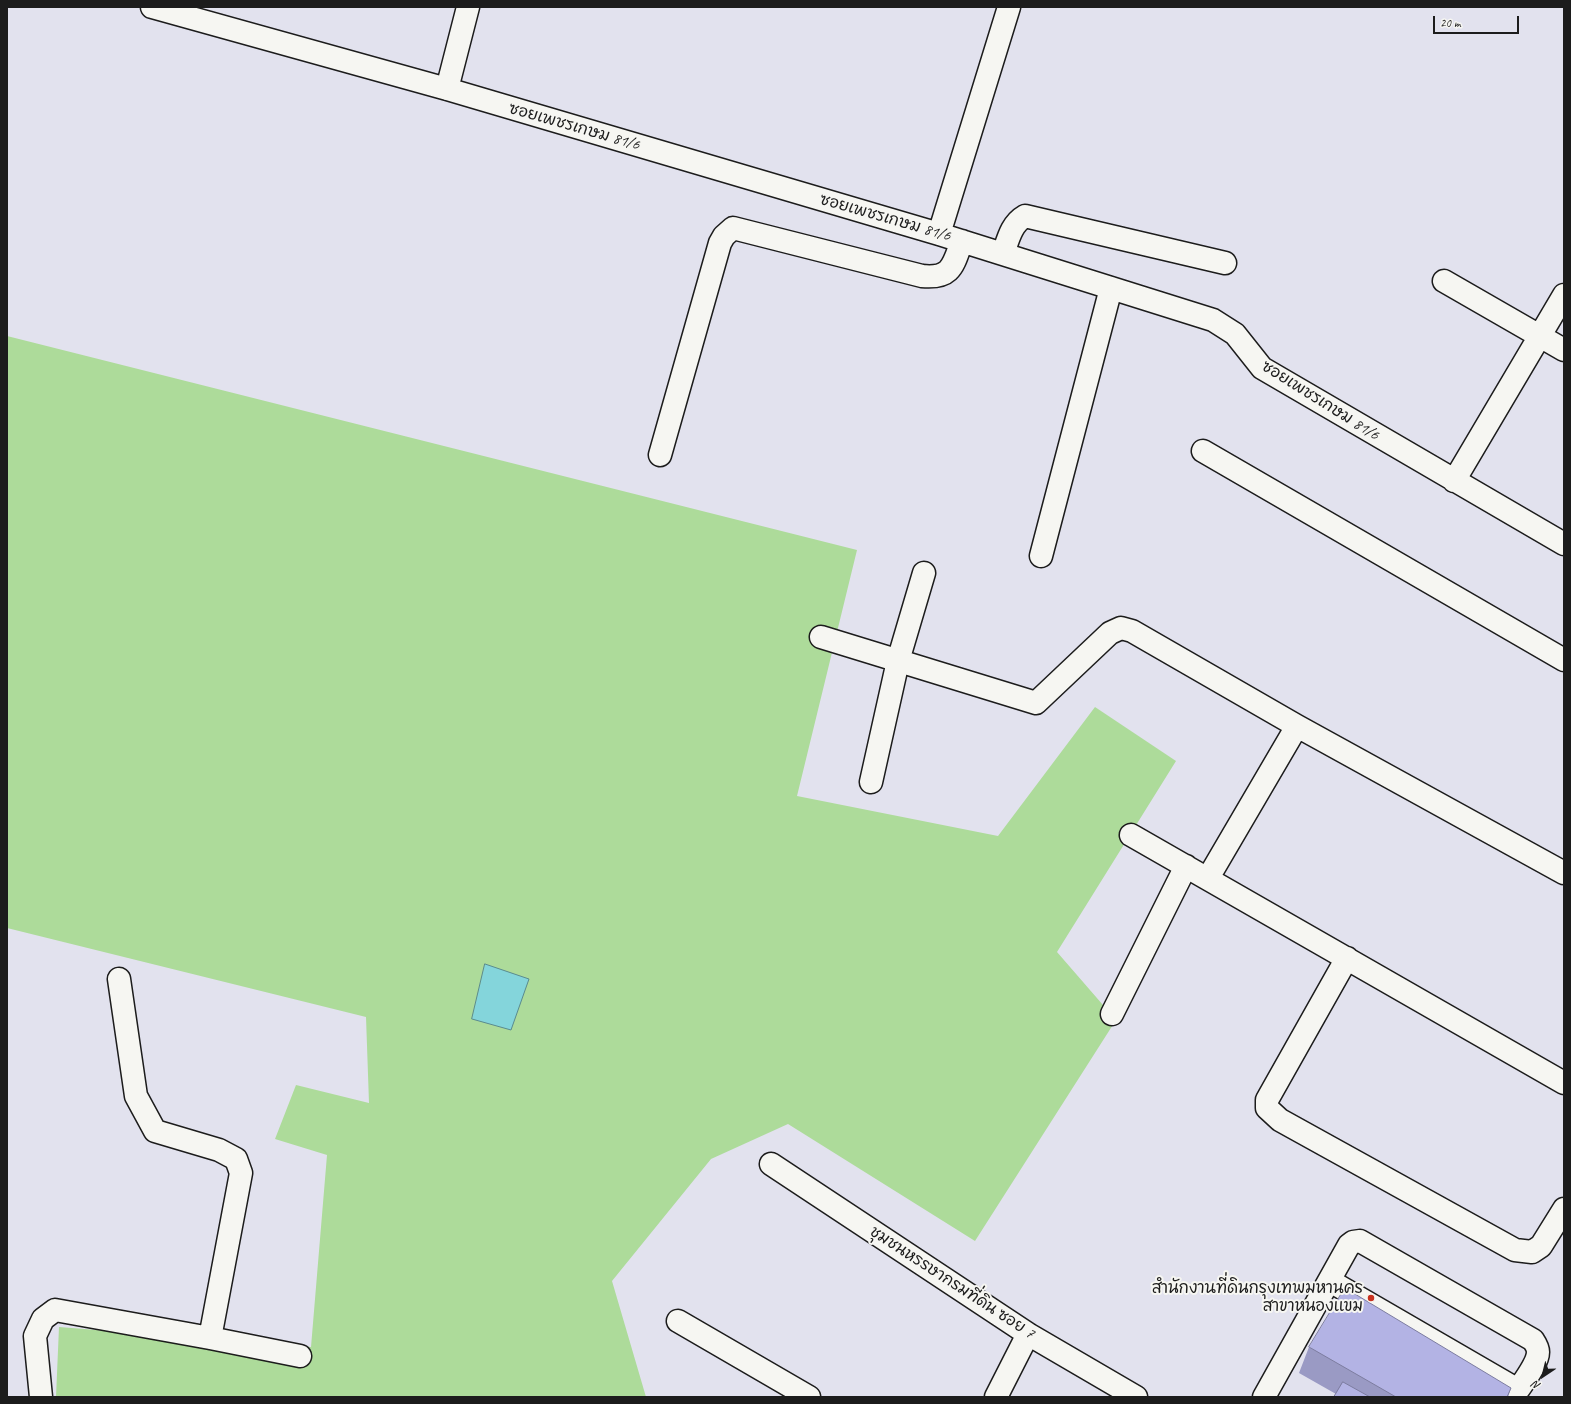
<!DOCTYPE html>
<html>
<head>
<meta charset="utf-8">
<style>
  body { margin:0 }
  #map { position:relative; width:1571px; height:1404px; overflow:hidden; background:#e2e2ee; font-family:Caveat,sans-serif }
  canvas { display:block }
  .frame { position:absolute; inset:0; border:8px solid #1c1c1c; pointer-events:none }
  .north { position:absolute; left:1523px; top:1356px; width:40px; height:40px; -webkit-text-stroke:3px #f6f6f2; paint-order:stroke; rotate:215deg; font-size:11px; font-weight:700; line-height:16px; text-align:center; color:#1c1c1c }
  .north::after { content:''; display:block; margin:auto; width:14px; height:18px; background:#1c1c1c; clip-path:polygon(50% 0,100% 100%,50% 72%,0 100%) }
  .scale { position:absolute; left:1433px; top:16px; width:86px; height:18px; box-sizing:border-box; border:2px solid #1c1c1c; border-top:0; padding-left:5px; font-size:12px; line-height:14px; white-space:nowrap; color:#1c1c1c; -webkit-text-stroke:3px #f6f6f2; paint-order:stroke }
</style>
</head>
<body>
<div id="map">
<canvas width="1571" height="1404"></canvas>
<div class="frame"></div>
<div class="north">N</div>
<div class="scale">20 m</div>
</div>
<script>
const c = document.querySelector('canvas').getContext('2d');
c.lineJoin = 'round';
function paint(path, color) { c.fillStyle = color; c.fill(path, 'evenodd'); }
function stroke(path, color, width, dash) { c.strokeStyle = color; c.lineWidth = width; c.lineCap = dash ? 'butt' : 'round'; c.setLineDash(dash || []); c.stroke(path); }
function write(font, color, halo, rows, align = 'center') {
  c.font = font + ' Caveat,"Playpen Sans Thai",sans-serif'; c.lineWidth = 4; c.setLineDash([]); c.textBaseline = 'middle'; c.strokeStyle = halo; c.fillStyle = color; for (const [text, x, y, turn = 0] of rows) {
    c.save(); c.translate(x, y); c.rotate((+turn || 0) * Math.PI / 180); c.textAlign = isNaN(turn) ? turn : align; if (halo) c.strokeText(text, 0, 0); c.fillText(text, 0, 0); c.restore();
  }
}
const green = new Path2D(`
  M7,336L857,550L797,796L998,836L1095,707L1176,761L1057,952L1116,1020L975,1241L788,1124L711,1159L612,1281L646,1397H56L59,1327L311,1347L327,1155L275,1139L296,1085L369,1103L366,1017L7,928Z`);
const water = new Path2D(`
  M485,964L529,979L511,1030L472,1019Z`);
const minor = new Path2D(`
  M152,7L447,89L939,234L1213,320L1235,334L1262,368L1564,544
  M447,89L468,7
  M939,234L1009,7
  M1003,254C1008,240 1011,224 1025,216L1225,263
  M1444,281L1564,350
  M1203,451L1564,660
  M660,455L720,243L724,236L733,228L922,276C952,279 953,265 962,241
  M1454,481L1564,295
  M1041,556L1111,288
  M821,637L1036,703L1110,633L1121,628L1132,631L1297,726L1564,873
  M871,782L898,661L924,573
  M1131,835L1564,1083
  M1208,878L1297,726
  M1347,958L1267,1100V1108L1280,1120L1515,1250L1532,1252L1541,1246L1564,1209
  M119,979L136,1096L155,1131L219,1150L236,1159L241,1173L210,1338
  M1112,1014L1186,866
  M771,1164L1028,1334L1136,1397
  M678,1321L809,1397
  M41,1397L35,1336L43,1319L55,1310L210,1338L300,1356
  M996,1397L1028,1334
  M1264,1397L1349,1245L1353,1242L1360,1241L1533,1340C1535,1343 1538,1348 1538,1352C1538,1363 1524,1381 1518,1390L1330,1281`);
const wall = new Path2D(`
  M1309,1347L1511,1388L1508,1397H1334L1336,1394L1299,1373Z`);
const building = new Path2D(`
  M1345,1288L1511,1388L1507,1397H1396L1309,1347Z
  M1343,1382L1370,1397H1334Z`);
const markers = [
  [1371,1298,4,"#c8321e"]
];
const streetNames = [
  ["ซอยเพชรเกษม 81/6",574,127,16],
  ["ซอยเพชรเกษม 81/6",885,218,16],
  ["ซอยเพชรเกษม 81/6",1320,401,32],
  ["ชุมชนหรรษากรมที่ดิน ซอย 7",952,1283,33]
];
const poiNames = [
  ["สำนักงานที่ดินกรุงเทพมหานคร",1363,1289],
  ["สาขาหนองแขม",1363,1307]
];
paint(green, '#addb9a');
paint(water, '#84d5db');
stroke(water, '#5a8b8f', 1);
stroke(minor, '#1c1c1c', 25);
stroke(minor, '#f6f6f2', 22);
paint(wall, '#9a9ac4');
paint(building, '#b3b3e4');
stroke(building, '#7d7da0', 1);
for (const [x, y, r, color] of markers) { const dot = new Path2D(); dot.arc(x, y, r, 0, 2 * Math.PI); c.fillStyle = color; c.fill(dot); stroke(dot, '#f6f6f2', 1.5); }
write('16px', '#1c1c1c', '#f6f6f2', streetNames);
write('16px', '#1c1c1c', '#f6f6f2', poiNames, 'right');
</script>
</body>
</html>
